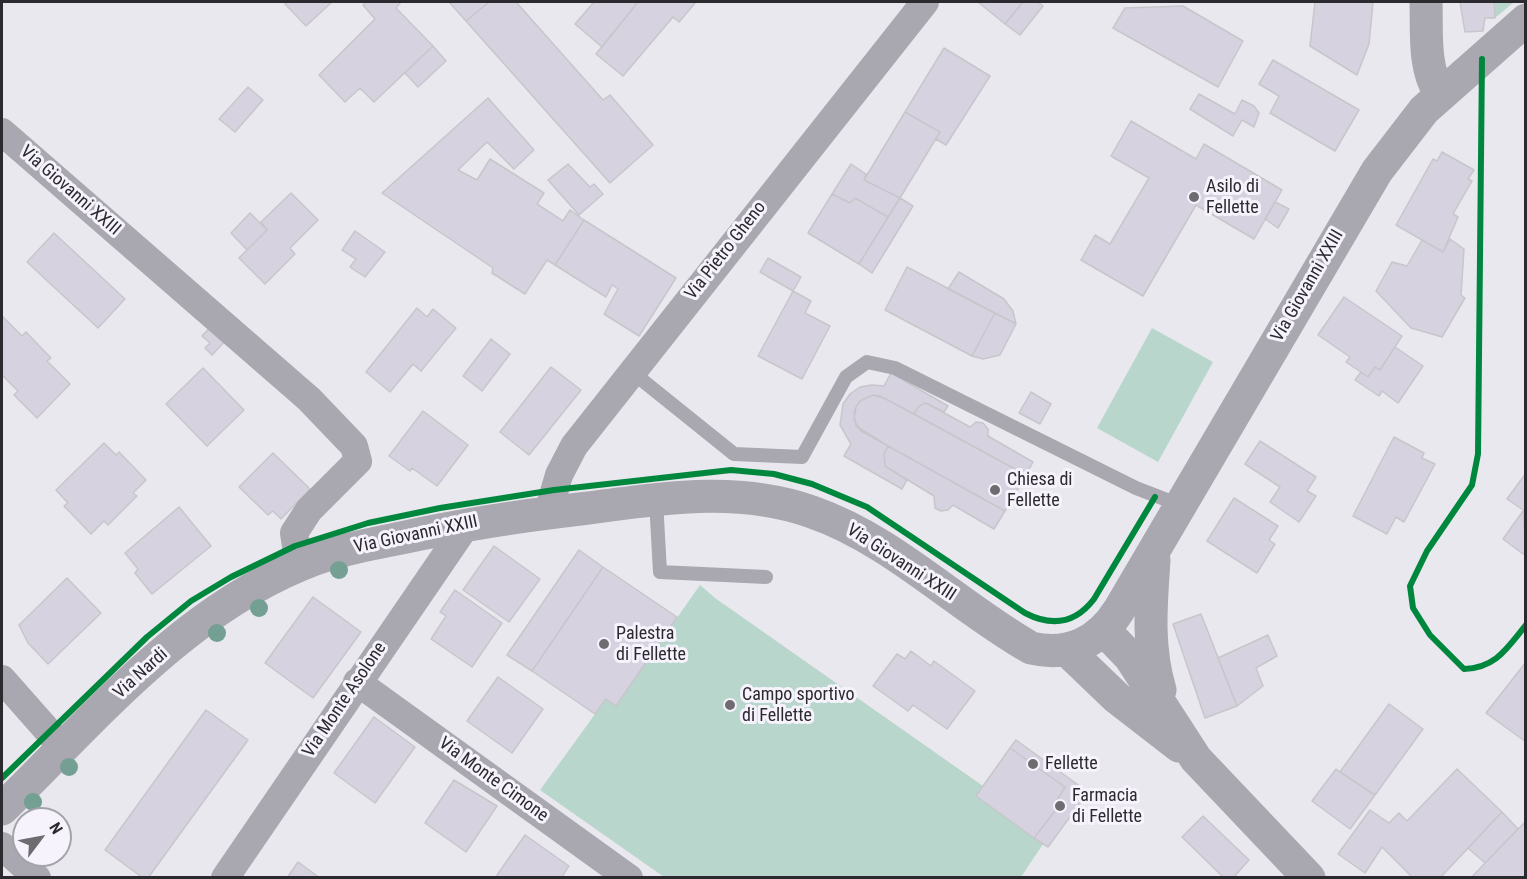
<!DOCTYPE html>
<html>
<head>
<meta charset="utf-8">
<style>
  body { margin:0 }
  #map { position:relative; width:1527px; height:879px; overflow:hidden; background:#e9e8ee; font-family:"Roboto Condensed",sans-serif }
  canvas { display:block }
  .frame { position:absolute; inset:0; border:3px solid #2b2a2e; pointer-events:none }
  .north { position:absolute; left:12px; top:807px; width:60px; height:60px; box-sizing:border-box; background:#f6f3fd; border:2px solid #a5a3aa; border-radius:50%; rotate:58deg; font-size:16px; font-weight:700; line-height:24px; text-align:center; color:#2b2a2e }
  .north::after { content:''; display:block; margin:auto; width:21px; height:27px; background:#6e6c71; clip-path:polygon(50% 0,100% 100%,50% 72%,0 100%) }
</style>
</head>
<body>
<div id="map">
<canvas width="1527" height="879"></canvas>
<div class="frame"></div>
<div class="north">N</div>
</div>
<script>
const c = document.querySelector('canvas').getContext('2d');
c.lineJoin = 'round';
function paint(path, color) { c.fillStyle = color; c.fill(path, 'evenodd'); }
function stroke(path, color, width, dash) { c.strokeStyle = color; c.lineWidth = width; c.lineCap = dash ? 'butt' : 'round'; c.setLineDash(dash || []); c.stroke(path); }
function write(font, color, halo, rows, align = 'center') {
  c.font = font + ' "Roboto Condensed",sans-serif'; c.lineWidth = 6; c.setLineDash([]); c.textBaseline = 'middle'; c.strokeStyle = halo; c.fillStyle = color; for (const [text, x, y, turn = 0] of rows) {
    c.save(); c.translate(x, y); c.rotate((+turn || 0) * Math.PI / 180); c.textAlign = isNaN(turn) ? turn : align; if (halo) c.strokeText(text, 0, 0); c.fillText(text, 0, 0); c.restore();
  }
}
const green = new Path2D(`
  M1494,2H1514L1495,18Z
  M1152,328L1213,362L1158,462L1097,428Z
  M700,585L715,598L983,786L976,796L1043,844L1021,877H664L540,790L606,699L616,705Z`);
const building = new Path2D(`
  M288,2H332L306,26L285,4Z
  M366,2H401L396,8L433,46L374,102L360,88L345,102L319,75L375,19L363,5Z
  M449,2H489L466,21Z
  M489,2H516L603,100L610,95L653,145L610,183L466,21Z
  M594,2H638L602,47L575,24Z
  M638,2H696L679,22L673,17L623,76L596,54Z
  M978,2H1023L1005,24Z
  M1023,2H1038L1043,6L1020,35L1005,24Z
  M1315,2H1373L1369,44L1357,75L1310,46Z
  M1460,2H1494L1495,18H1485L1483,31L1465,32Z
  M1183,6L1243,41L1218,87L1113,28L1125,8Z
  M433,46L446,61L418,87L405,73Z
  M944,48L990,76L946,145L936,139L940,132L905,112Z
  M1273,60L1359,110L1335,151L1270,113L1279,96L1259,84Z
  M248,87L263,100L235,132L219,119Z
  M1199,94L1235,114L1242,100L1254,106L1259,113L1254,127L1242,120L1233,136L1190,109Z
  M488,98L534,150L514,169L487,142L458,170L477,180L490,159L544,193L537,204L563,221L570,210L584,220L555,265L547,260L525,294L492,273L493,268L382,193Z
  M905,112L940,132L900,198L864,180Z
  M1131,121L1196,159L1204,144L1282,190L1254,239L1196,205L1143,296L1081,260L1095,235L1110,244L1149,178L1111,156Z
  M1442,152L1474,170L1468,179L1472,181L1453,214L1458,217L1443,252L1396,225L1433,159L1437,161Z
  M568,164L590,187L594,184L603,194L579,215L548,180Z
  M851,164L866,174L864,180L900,198L888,217L855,198L850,203L832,194Z
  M291,193L318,220L290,248L295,254L265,284L239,258L267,230L261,222Z
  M832,194L850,203L855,198L888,217L859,264L808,233Z
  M900,198L913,206L872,273L859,264Z
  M1275,202L1289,209L1278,228L1265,219Z
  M250,213L267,230L247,250L231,233Z
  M584,220L676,278L639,336L604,314L618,289L612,285L606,297L555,265Z
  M355,231L385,252L365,277L350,267L356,259L342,250Z
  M54,233L125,299L98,328L27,262Z
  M1450,239L1464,249L1461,295L1465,298L1442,337L1411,328L1376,291L1392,262L1407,266L1422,240L1443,252Z
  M768,258L801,277L793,291L760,272Z
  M907,267L995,313L972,356L885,310Z
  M959,272L1004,299L1013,311L1016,324L948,289Z
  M793,291L811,301L805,313L830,326L802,379L758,356Z
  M1344,297L1402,336L1380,370L1375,367L1368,377L1346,362L1350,357L1318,335Z
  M417,308L427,317L433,309L456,328L421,371L413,364L390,392L366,372Z
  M995,313L1016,324L1000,355L983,359L972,356Z
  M2,316L22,336L26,332L51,358L47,361L70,384L37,418L14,395L18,391L2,375Z
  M215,322L230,336L212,355L205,348L210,343L202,336Z
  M491,339L510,354L482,391L463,376Z
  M1395,347L1423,366L1398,403L1382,391L1379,396L1355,380L1361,372L1368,377L1375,367L1380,370Z
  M551,367L581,390L529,455L500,432Z
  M203,368L244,410L207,446L166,404Z
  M891,373L948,406L944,412L926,403L919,406L914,414L880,396L873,395L860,401L856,407L854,413L856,426L888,446L884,454L885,466L907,480L902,489L844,456L851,444L840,425L843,404L850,394L860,387L872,385L884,386Z
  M1031,392L1051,404L1040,424L1019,413Z
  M873,395L886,399L1026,475L1005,511L861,431L854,420L856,407L860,401Z
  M926,403L970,427L976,422L983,423L988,429V436L1033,462L1026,475L914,414L919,406Z
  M423,411L468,445L437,486L412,468L410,471L389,456Z
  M1394,437L1424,453L1422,458L1435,464L1404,522L1396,517L1387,534L1353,516Z
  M1260,441L1316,477L1307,491L1316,496L1299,522L1270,502L1280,487L1245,464Z
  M104,443L116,455L119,452L146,480L133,493L137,496L108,525L104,521L91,534L64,506L68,503L56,490Z
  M888,446L1005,511L994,529L953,505L948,510L941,511L935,508L934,496L885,466L884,454Z
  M273,453L310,489L281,519L273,511L268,515L239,487Z
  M1526,473V512L1507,499Z
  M1234,498L1278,526L1269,540L1275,544L1257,573L1207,541Z
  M179,507L211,546L152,594L135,573L138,569L125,553Z
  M1523,511L1526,551L1523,554L1503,539Z
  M494,546L540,579L509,622L463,590Z
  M579,550L603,567L532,671L507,655Z
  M603,567L677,617L616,706L606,699L595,714L532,671Z
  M67,578L101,613L48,664L28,643L19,625Z
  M455,590L502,623L472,667L431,639L446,616L440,612Z
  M313,597L361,632L313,698L265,663Z
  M1201,614L1237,706L1205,718L1173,624Z
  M1268,635L1277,656L1256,668L1263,686L1237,706L1218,658Z
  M911,651L931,666L934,661L975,691L947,729L913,705L908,711L873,686L897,654L905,659Z
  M1526,662V742L1486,713Z
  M498,677L543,709L512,753L467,721Z
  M1389,704L1423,729L1375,795L1340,772Z
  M206,710L248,740L148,878H143L105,850Z
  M374,717L415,747L375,803L334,773Z
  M1016,740L1088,792L1048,847L1034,838L1058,807L1054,805L1065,787L1010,748Z
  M1010,748L1065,787L1054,805L1058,807L1034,838L976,796Z
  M1336,769L1375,795L1350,829L1312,801Z
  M1457,769L1502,812L1440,878H1413L1382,847L1365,873L1338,854L1370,810L1389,823L1399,813L1407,821Z
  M454,780L497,806L466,852L425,823Z
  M1502,812L1518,829L1485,863L1468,848Z
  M1203,816L1249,860L1233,878H1224L1182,837Z
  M1526,821V878H1471L1485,863Z
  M525,835L569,866L561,878H495Z
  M298,862L320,878H287Z`);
const lane = new Path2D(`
  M632,372L734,454L802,457L846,377L867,362L895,368L1136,488L1180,505
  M656,500L660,572L766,577`);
const street = new Path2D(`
  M2,132L309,399L354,446L358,461L309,510L294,533L299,565
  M548,513L559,475L574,446L925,2
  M2,679L63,748
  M357,682L629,878
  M2,846L37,878
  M225,878L467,524`);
const secondary = new Path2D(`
  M1426,2C1427,33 1423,67 1440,94
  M1154,560C1151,605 1147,646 1160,690
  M1104,630L1130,657L1196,759L1309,878
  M1067,650L1117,698L1179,746
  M2,809C92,721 180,615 300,565C332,551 366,545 401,538C461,525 520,516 580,509C659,499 736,485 812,512C893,540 957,606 1031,648C1068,657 1099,642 1119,610L1377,171L1424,110L1526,20`);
const cycleway = new Path2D(`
  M1482,59L1478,454L1472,485L1427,551L1410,586L1413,608L1430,635L1464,669C1496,668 1507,648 1526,625
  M2,778L147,637L191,601L231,577L295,546L368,523L440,508L554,490L731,470L774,474L812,484L867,507L1025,613C1052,627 1075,624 1094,599L1155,497`);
const trees = [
  [339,570],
  [259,608],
  [217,633],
  [69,767],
  [33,802]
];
const markers = [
  [1194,197,6,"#6e6c71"],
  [995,490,6,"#6e6c71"],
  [604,644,6,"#6e6c71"],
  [730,705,6,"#6e6c71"],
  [1033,764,6,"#6e6c71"],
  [1060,806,6,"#6e6c71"]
];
const poiNames = [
  ["Asilo di",1206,187],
  ["Fellette",1206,208],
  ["Chiesa di",1007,480],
  ["Fellette",1007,501],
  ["Palestra",616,634],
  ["di Fellette",616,655],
  ["Campo sportivo",742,695],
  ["di Fellette",742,716],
  ["Fellette",1045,764],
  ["Farmacia",1072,796],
  ["di Fellette",1072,817]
];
const streetNames = [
  ["Via Giovanni XXIII",70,191,41],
  ["Via Pietro Gheno",726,251,-52],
  ["Via Giovanni XXIII",1308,286,-60],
  ["Via Giovanni XXIII",416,535,-12],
  ["Via Giovanni XXIII",901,563,33],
  ["Via Nardi",141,674,-42],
  ["Via Monte Asolone",345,700,-56],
  ["Via Monte Cimone",493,780,36]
];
paint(green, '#b8d6cb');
paint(building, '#d6d2df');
stroke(building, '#c7c6cb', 1.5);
stroke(lane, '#a9a7af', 14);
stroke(street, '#a9a7af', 28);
stroke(secondary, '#a9a7af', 33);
stroke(cycleway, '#00873e', 6);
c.fillStyle = '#749f93';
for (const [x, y] of trees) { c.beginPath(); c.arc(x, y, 9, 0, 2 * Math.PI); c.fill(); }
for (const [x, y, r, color] of markers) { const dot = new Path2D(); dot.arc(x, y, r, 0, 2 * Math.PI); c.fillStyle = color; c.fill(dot); stroke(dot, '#f6f3fd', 2); }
write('18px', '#2b2a2e', '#f6f3fd', poiNames, 'left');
write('18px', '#2b2a2e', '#f6f3fd', streetNames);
</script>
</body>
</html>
